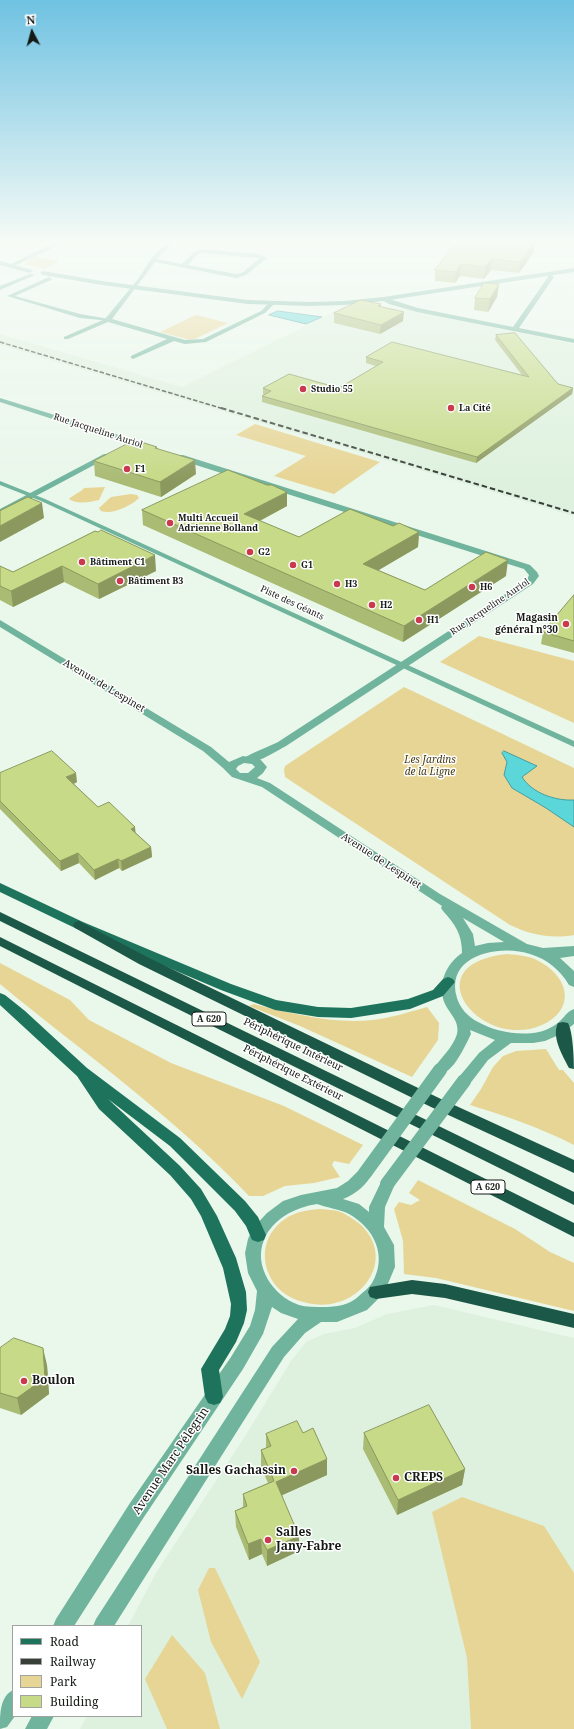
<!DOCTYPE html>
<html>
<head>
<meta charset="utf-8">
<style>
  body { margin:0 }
  #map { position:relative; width:574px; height:1729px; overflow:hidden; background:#eaf7eb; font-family:"Noto Serif",serif }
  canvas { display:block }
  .legend { position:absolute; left:12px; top:1625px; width:130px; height:92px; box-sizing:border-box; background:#fff; border:1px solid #a1a3a1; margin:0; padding:5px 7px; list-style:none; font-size:12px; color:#151a15 }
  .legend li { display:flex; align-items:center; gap:8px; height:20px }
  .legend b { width:20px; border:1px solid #a1a3a1 }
  .north { position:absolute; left:12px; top:12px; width:40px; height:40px; -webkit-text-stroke:3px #fff; paint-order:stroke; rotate:354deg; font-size:11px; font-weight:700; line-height:16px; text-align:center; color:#151a15 }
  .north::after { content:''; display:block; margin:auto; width:14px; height:18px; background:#151a15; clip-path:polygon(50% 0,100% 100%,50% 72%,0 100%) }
</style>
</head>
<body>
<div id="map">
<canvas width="574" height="1729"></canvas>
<ul class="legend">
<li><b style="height:5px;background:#1e735c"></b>Road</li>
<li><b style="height:5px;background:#383e38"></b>Railway</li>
<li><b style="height:11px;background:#e7d595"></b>Park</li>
<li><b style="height:11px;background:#c6da87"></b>Building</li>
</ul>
<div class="north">N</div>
</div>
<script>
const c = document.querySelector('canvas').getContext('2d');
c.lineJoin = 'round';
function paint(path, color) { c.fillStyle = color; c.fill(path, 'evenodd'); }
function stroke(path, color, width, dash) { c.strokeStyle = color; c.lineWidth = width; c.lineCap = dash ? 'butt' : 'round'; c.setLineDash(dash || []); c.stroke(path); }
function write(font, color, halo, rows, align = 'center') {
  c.font = font + ' "Noto Serif",serif'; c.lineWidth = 3; c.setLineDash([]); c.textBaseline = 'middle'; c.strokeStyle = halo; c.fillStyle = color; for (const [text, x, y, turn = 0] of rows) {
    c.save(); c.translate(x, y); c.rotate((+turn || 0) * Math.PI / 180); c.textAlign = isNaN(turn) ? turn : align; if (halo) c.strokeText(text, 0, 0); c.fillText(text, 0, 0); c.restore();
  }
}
const built = new Path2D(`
  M376,306L403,309L574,344V516L0,345V334L182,387L344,307Z
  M434,1305L574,1338V1729H80L87,1716H141V1626H128L156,1573L247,1433L291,1361L306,1342L324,1334L355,1328L387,1314Z`);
const green = new Path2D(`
  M35,257L59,261L45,269L24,264Z
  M196,315L228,323L195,339L190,340L160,332Z
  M255,424L380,462L334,494L274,476L306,456L236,435Z
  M105,487L99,500C90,502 77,505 69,499C74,494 80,493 84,488Z
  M131,494L137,495L139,498C131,506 112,515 101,511L99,508L111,497Z
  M479,636L574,661V723L440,662Z
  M404,687L574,768V935C551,939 531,935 510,925L285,777L284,770L285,766Z
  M507,954C519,955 532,956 542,963C571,980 574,1011 542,1025C481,1052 411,964 507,954Z
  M0,963L70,1000L89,1020L171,1063L284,1106L363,1145L349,1164L334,1161L332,1165L340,1177L314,1183L285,1186L263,1196H249C174,1117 84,1053 0,984Z
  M254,1004C293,1014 332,1024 373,1020C391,1018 409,1012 427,1007L439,1023L438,1040L412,1077L300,1026L249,1006Z
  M546,1049L559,1070H563L574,1083V1145C541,1128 506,1116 470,1105L481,1089L493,1067L503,1056L516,1051Z
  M418,1180L515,1229L550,1252L574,1263V1311L436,1278L404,1274L403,1241L394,1209L399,1202L411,1205L420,1200L409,1193Z
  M319,1209C325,1209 332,1210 338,1211C346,1214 354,1219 361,1225C398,1261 359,1311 313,1304C300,1302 288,1298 278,1288C259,1267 260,1236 285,1219C295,1212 307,1210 319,1209Z
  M462,1497L544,1526L574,1573V1729H471L467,1658L432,1512Z
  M209,1568H215L260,1662L242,1699L211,1642L198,1590Z
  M172,1635L205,1673L220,1729H167L145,1679Z`);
const water = new Path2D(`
  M278,311L322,317L306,324L269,315Z
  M504,751L537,766L522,777C532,793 555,801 574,800V827L546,808L512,788L504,775L507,762L502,753Z`);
const pedestrian = new Path2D(`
  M49,277L52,279L51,280L15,296L80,314L110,319V321L80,318L7,296Z
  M0,481L45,499L574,741V747L41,501L0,485Z`);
const minor = new Path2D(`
  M61,240H69L14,266L9,265Z
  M168,240H175L157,259L182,264L194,252L202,249L259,254L267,258L246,275L236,278L155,262L112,319L185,340L203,339L261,311L270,302L275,303L265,313L206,342L185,344L174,341L133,359L131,358V356L167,339L108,322L68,339H64V337L105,319L138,279L151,259ZM202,253L258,258H260L242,273L236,274L188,265L198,254Z
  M548,272L554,277L519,328L574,339V343L417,312L389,304L380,299L383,297L418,308L513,327L548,277L545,274Z
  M0,398L151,445L152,447L148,449H145L0,402Z
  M104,454H107L111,456L0,515V509Z
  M177,455H183L530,565L537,572L539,576L533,584L286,746C274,752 257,765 244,761L243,759C245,756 272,745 278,742L527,580L529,575L524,569L177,459Z`);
const tertiary = new Path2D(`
  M0,261L32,270L33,271L30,273L0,265Z
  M574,268V272L383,301L344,305L310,306L248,304L102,285L43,275L40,273L43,271L102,281L248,300L310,302L344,301L383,297Z
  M30,274L35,275L0,290V286Z
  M0,620L211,747L229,762L243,756L260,759L267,767L263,773L257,778L270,783L440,894L527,944L543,948L574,946V956L560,958L574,971V987L569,985C560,970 547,959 530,954C500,944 444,955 457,998C460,1008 468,1017 478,1022C496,1032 519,1036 539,1032C547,1030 555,1026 561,1020C565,1016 568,1011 574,1009V1024L561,1034L545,1041L533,1043H511L488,1060L469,1085L464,1086L459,1085L457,1081L459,1077L479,1053L495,1040L470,1030L471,1034C465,1046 451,1079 435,1074L433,1070C440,1058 453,1048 457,1034C460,1022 450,1014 445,1004C437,985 445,965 462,953C462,934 455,924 443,911L441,908L442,906L262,787L232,777L223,768L203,751L0,627ZM244,763L252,764L255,767L248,773H240L236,769L238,766ZM463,918L504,942L488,943L475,946L473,934Z
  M365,1167L370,1169L373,1173C366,1185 356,1194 343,1199L359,1204L369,1212V1207L382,1180L387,1178L392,1180L395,1184L385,1207L384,1227L394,1245L395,1267L384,1293L367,1310L337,1322H321L305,1333L284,1357L114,1626H93L96,1619L272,1347L298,1319L281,1313L272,1307L263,1334L243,1369L144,1517L74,1626H53L56,1619L130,1503L231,1357L250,1326L255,1310L257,1291L248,1273L245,1253L248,1239L253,1228L267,1213L283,1201L301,1195L337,1188L348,1181L360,1169ZM317,1204C327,1208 340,1209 349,1214C374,1228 388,1256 372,1283C369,1288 363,1292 359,1296C350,1305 336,1307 323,1307C315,1307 306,1307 299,1305C273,1296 253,1266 264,1240C272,1219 296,1207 317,1204Z
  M13,1690V1716H15L7,1727L0,1729C0,1713 0,1697 13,1690Z
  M32,1716H54L47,1729H25Z`);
const primary = new Path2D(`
  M0,883L83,922L231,984L276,1000L318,1007L351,1008L408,999L433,990L443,979L448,977L453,979L455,982L443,996L410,1009L351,1018L318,1017L275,1010L221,990L75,928L0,892Z
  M0,993L5,995L25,1011L87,1068L180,1138L245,1201L258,1217L266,1235L264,1240L258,1242L252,1240L246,1226L235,1211L170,1146L108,1099L180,1166L201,1189L217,1216L236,1258L246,1292L247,1310L244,1323L236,1342L219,1370L223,1397L220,1403L214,1405L208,1403L205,1397L201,1369L225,1329L230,1316L231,1304L223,1268L201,1216L191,1199L170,1175L99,1109L77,1076L0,1005Z`);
const motorway = new Path2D(`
  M0,912L574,1192V1205L0,921Z
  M79,921L149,958L441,1099L574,1160V1173L431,1107L139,964L75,928L73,925L75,922Z
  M0,937L574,1223V1237L0,946Z
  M563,1022L568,1023C573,1032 574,1059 574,1069L569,1068C563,1056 551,1037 558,1023Z
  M412,1280L445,1284L574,1314V1328L445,1298L412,1294L376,1299L370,1297L368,1292L370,1287Z`);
const railFar1 = new Path2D(`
  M0,342L224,409`);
const rail = new Path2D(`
  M221,408L574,513`);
const tertiaryBridge = new Path2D(`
  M365,1173L440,1070
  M387,1184L464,1081`);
const wall = new Path2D(`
  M535,240L534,252L519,273L491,270L484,279L460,276L455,283L435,281V270Z
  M499,284L497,297L488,312L474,310L475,298Z
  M381,304V307L403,321L380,334L334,323V313Z
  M496,335L558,384L573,388L572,394L476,463L262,402V396L264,395L263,394V388H339L376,366L366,363V357L522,375L495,340Z
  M157,447V448L196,474L161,497L95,476L94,461Z
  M287,506L260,521L299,537L393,526L419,532L418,547L378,570L425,590L506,576L403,642L143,525L142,510Z
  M95,531L156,571L99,599L64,582L13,607L0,600V566L13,572Z
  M574,595V653L541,644L543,632Z
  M0,773L77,782L74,784L98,807L136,833L151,847L152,857L122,871L119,868L95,880L79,863L61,871L0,809Z
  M0,1348L47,1365L49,1394L21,1415L0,1408Z
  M303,1433L327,1459V1475L282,1495L299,1551L267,1566L262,1554L249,1560L236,1527L235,1511L243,1507V1494L268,1483L261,1467V1450L266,1448V1434Z
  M364,1433L465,1469L462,1485L397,1515L363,1449Z`);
const shadedWall = new Path2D(`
  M535,240L534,252L519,273L520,262Z
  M492,259L491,270L484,279L485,267Z
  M461,264L460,276L455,283L456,272Z
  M499,284L497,297L488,312L490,299Z
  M404,312L403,321L380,334L381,325Z
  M573,388L572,394L476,463L477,457Z
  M195,460L196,474L161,497L160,482Z
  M287,492V506L244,529V514Z
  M42,503L44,518L0,542V526Z
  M419,532L418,547L362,580L363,564Z
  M155,555L156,571L99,599L98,584Z
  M508,560L506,576L403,642L404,626Z
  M62,566L64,582L13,607L11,591Z
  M76,773L77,782L68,786L66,777Z
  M135,827L136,837L131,829Z
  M151,847L152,857L122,871L121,861Z
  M78,853L79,863L61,871L60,861Z
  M118,859L119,868L95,880L94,870Z
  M43,1348L47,1365L49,1394L21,1415L17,1398Z
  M327,1459V1475L276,1498V1482Z
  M465,1469L462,1485L397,1515L398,1500Z
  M299,1536V1551L267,1566V1550Z
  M261,1539L262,1554L249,1560L248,1544Z`);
const building = new Path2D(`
  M459,240H535L520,262L492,259L485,267L461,264L456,272L435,270Z
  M484,283L499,284L490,299L475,298Z
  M361,300L381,304L378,306L404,312L381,325L334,313Z
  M515,333L558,384L573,388L477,457L262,396L271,391L263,388L289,374L339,388L383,362L366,357L392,342L529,377L496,335Z
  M135,440L157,447L155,448L195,460L160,482L94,461Z
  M228,470L267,485H272L287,492L244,514L299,537L350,509L393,526L399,523L419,532L363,564L425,590L486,552L508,560L404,626L142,510Z
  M28,497L42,503L0,526V511Z
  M101,530L155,555L98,584L62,566L11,591L0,586V566L13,572L95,531L98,532Z
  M574,595V641L543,632Z
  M52,751L76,773L66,777L98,807L109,802L135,827L131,829L151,847L121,861L118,859L94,870L78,853L60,861L0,801V773Z
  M14,1338L43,1348L45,1378L17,1398L0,1393V1348Z
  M429,1405L465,1469L398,1500L364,1433Z
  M297,1421L303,1433L313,1428L327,1459L276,1482L299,1536L267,1550L261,1539L248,1544L235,1511L247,1506L243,1494L274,1481L261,1450L271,1446L266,1434Z`);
const markers = [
  [303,389,4,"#ca3a4f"],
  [451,408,4,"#ca3a4f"],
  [127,469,4,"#ca3a4f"],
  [170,523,4,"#ca3a4f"],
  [250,552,4,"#ca3a4f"],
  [82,562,4,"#ca3a4f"],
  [293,565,4,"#ca3a4f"],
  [120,581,4,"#ca3a4f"],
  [337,584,4,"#ca3a4f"],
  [472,587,4,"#ca3a4f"],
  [372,605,4,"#ca3a4f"],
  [419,620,4,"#ca3a4f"],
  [566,624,4,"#ca3a4f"],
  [24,1381,4,"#ca3a4f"],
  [294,1471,4,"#ca3a4f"],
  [396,1478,4,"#ca3a4f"],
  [268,1540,4,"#ca3a4f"]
];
const farPoinames = [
  ["Studio 55",311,389],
  ["La Cité",459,408],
  ["F1",135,469],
  ["Multi Accueil",178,518],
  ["Adrienne Bolland",178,528],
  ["G2",258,552],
  ["Bâtiment C1",90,562],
  ["G1",301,565],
  ["Bâtiment B3",128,581],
  ["H3",345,584],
  ["H6",480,587],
  ["H2",380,605],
  ["H1",427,620]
];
const farStreetnames = [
  ["Rue Jacqueline Auriol",98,431,18],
  ["Piste des Géants",292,603,25],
  ["Rue Jacqueline Auriol",490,607,-34]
];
const shields = [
  [209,1019,34],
  [488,1187,34]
];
const shieldNames = [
  ["A 620",209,1019],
  ["A 620",488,1187]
];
const poiNames = [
  ["Magasin",558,618],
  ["général n°30",558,630]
];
const streetNames = [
  ["Avenue de Lespinet",104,686,31],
  ["Avenue de Lespinet",381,861,33],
  ["Périphérique Intérieur",293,1045,26],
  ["Périphérique Extérieur",293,1073,27]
];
const parkNames = [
  ["Les Jardins",430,760],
  ["de la Ligne",430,772]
];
const nearPoinames = [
  ["Boulon",32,1381],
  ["Salles Gachassin",286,1471,"right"],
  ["CREPS",404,1478],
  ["Salles",276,1533],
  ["Jany-Fabre",276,1547]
];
const nearStreetnames = [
  ["Avenue Marc Pélegrin",171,1461,-56]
];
paint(built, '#def1de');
paint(green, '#e7d595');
paint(water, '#5bd7da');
stroke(water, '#469e9f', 1);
paint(pedestrian, '#70b49e');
paint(minor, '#70b49e');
paint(tertiary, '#70b49e');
paint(primary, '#1e735c');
paint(motorway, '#1c5847');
stroke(railFar1, '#383e38', 1.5, [4.5, 2]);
stroke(rail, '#383e38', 2, [5.5, 3]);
stroke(tertiaryBridge, '#70b49e', 14);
paint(wall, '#aabb74');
paint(shadedWall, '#8b995e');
paint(building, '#c6da87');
stroke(building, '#8b995e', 1);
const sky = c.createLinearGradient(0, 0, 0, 482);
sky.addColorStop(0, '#6fc2e2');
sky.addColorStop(0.5, '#f6fbf6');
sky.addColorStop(1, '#f6fbf600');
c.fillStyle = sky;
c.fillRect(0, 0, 574, 482);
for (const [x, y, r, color] of markers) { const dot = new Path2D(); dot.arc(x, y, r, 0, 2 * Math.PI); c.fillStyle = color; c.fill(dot); stroke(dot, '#fff', 1.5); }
write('bold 9px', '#151a15', '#fff', farPoinames, 'left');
write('9px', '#151a15', '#fff', farStreetnames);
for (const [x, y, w] of shields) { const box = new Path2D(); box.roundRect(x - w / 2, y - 7, w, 14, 3); c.fillStyle = '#fff'; c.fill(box); stroke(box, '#151a15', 1); }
write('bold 9px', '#151a15', null, shieldNames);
write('bold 10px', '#151a15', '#fff', poiNames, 'right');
write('10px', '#151a15', '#fff', streetNames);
write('italic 10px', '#443a15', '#fff', parkNames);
write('bold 12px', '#151a15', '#fff', nearPoinames, 'left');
write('12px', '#151a15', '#fff', nearStreetnames);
</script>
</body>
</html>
